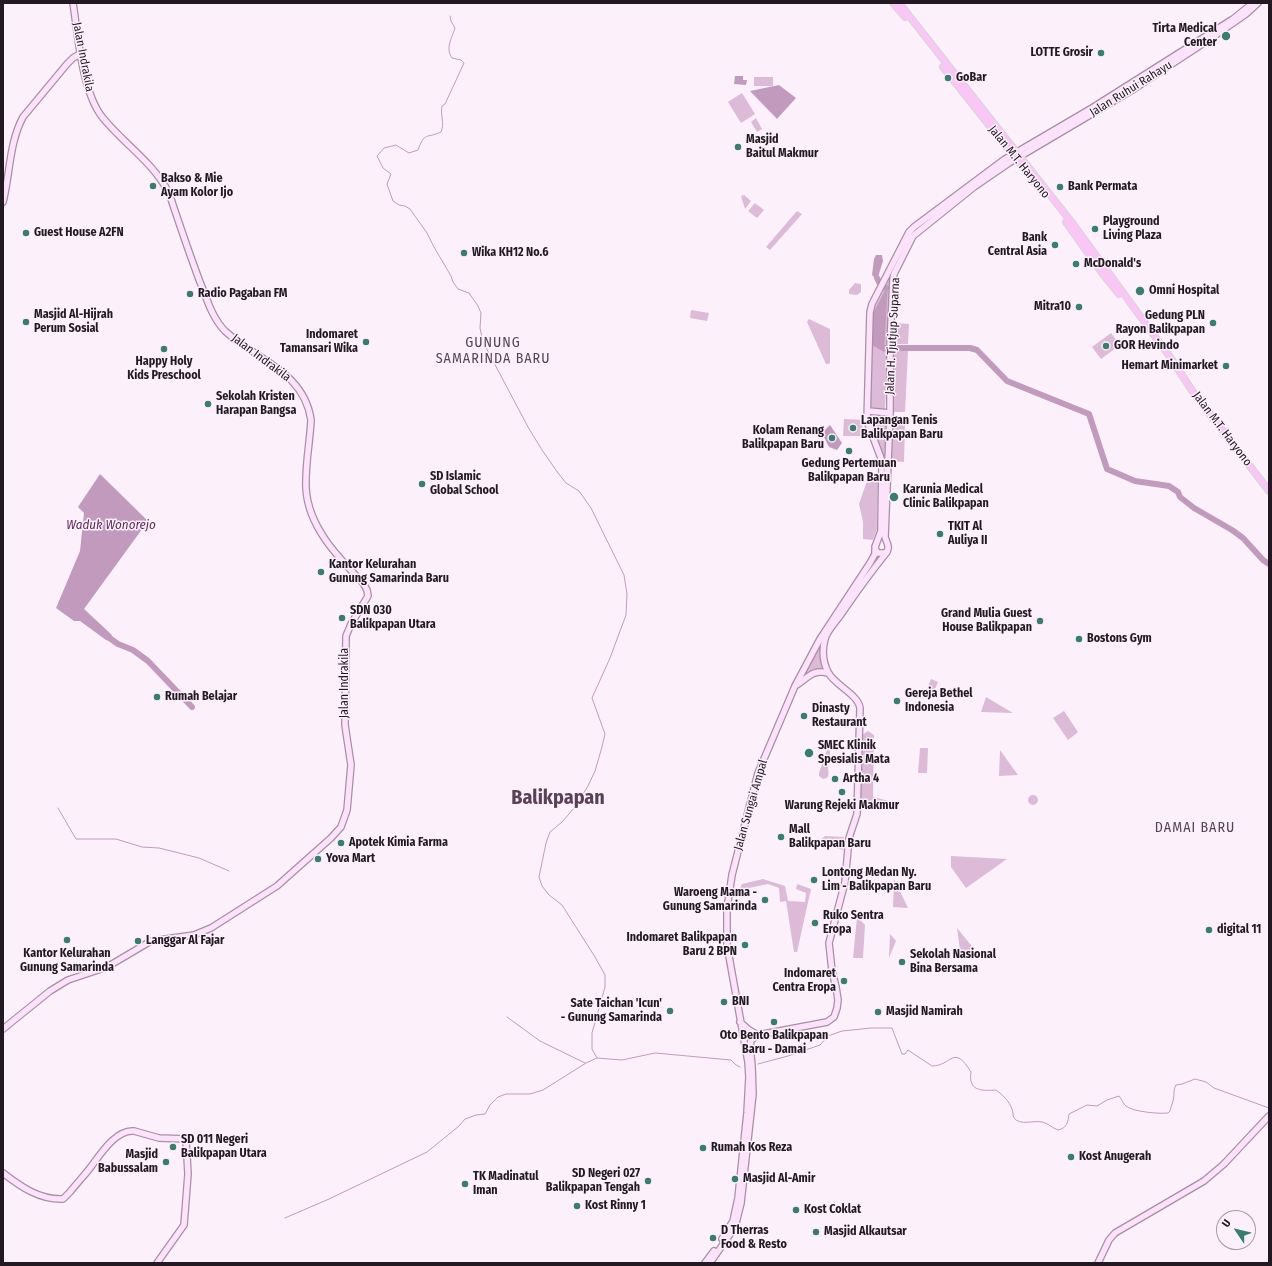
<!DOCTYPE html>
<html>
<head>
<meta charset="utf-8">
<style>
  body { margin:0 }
  #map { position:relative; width:1272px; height:1266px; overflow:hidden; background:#fcf1fb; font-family:"Fira Sans Condensed",sans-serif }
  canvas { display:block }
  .frame { position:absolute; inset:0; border:4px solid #231922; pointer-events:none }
  .north { position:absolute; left:1216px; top:1210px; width:40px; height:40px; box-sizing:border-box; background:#fcf1fb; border:1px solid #a59ba4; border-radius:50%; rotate:305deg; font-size:11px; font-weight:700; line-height:16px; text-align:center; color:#231922 }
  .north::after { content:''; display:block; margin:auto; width:14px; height:18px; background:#397d70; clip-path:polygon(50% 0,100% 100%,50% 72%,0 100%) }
</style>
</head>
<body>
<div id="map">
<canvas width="1272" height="1266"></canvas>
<div class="frame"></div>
<div class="north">U</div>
</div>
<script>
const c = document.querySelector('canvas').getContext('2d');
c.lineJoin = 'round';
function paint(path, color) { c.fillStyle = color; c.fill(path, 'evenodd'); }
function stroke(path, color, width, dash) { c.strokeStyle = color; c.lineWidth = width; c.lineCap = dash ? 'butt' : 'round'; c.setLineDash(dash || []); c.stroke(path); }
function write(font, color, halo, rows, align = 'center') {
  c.font = font + ' "Fira Sans Condensed",sans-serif'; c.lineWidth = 3; c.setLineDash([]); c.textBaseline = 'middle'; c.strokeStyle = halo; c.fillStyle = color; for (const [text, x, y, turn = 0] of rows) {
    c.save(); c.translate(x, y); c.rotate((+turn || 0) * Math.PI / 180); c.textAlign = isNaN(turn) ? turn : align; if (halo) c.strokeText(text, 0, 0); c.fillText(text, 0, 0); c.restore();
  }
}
const green = new Path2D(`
  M754,77H773V86H754Z
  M742,93L755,114L741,123L728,102Z
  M756,118L762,129L757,132L751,122Z
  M744,195L751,201L745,209L741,196Z
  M755,203L764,210L757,218L748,211Z
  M797,211L802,214L770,250L766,247Z
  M890,277L885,411L869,410L872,313Z
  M855,283L861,284V292L857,295L849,294V290Z
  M691,310L709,313L707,321L690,318Z
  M809,319L830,329V363L828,364H826L807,322Z
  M895,323L909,324L908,344H894Z
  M1111,333L1120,345L1101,359L1092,347Z
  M893,349L908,350L905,412H890Z
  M867,418L887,419L885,463Z
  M844,419L863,420L862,436H843Z
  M891,420L905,421L904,462L889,461Z
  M868,478L878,479L877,529L873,540L863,539V522L859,504Z
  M822,642L827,672L823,671L798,683Z
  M931,679L938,682L933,694L926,691Z
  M986,697L1013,713L981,712Z
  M1064,711L1078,732L1068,740L1053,718Z
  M868,731L874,735L873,797L889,801L867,804L859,810V737Z
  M920,748H928L927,773H918Z
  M827,750L830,751C830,757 829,762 828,768C828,772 830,773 827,778L823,779L819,776V773Z
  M1000,750L1018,775L999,776Z
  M1028 800a5 5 0 1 1 10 0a5 5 0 1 1-10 0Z
  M825,836L844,837L843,850L822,844L821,839Z
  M951,856L1007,859L966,888L951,867Z
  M763,879L785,886L788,901L805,902L806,893L796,889L797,884L811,889L797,952H794L786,901L780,902L779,888L768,884L739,890L742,884Z
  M894,879L908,908L893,907Z
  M857,917L865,925L863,958H853Z
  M957,928L975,950L961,958Z
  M890,934L896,941L889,958Z`);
const water = new Path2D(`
  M735,76H743V80H747L746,85L734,84Z
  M779,85L796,98L777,119L750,91Z
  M876,255H882L883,261L878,277L875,278L872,275L874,259Z
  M888,284L884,352L872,345L873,314Z
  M830,425L842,443L837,450L829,447L822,433Z
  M100,474L148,521L84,609L111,634L115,642L106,640L80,621H74L56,608L80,551L84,513L78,507Z`);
const stream = new Path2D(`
  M450,16L451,21L455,28C452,38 445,48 452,58L461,60L464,63L445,104L442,106C440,115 445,123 441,132C426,139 425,131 418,150L409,153L396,145L384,148L377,156L383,168L391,174L387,184L393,201L399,205L405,206L410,209L427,233L434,247L451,276L453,282L458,289L469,293L478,306L481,313L480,328L483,342L528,427L542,450L558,473L566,483L579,491L591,508L624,575L627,594L626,615L610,658L592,698L605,734L602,747L595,771L588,786L575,807L562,822L550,832L546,843L539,877L542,886L549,895L562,905L595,957L605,975V987L592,1033V1049L597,1058L622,1060L655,1053L731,1060L736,1065L740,1067
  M58,808L76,839H116L142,847L159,848L199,858L229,871
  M507,1017L540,1041L585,1063
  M758,1064L788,1056L820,1045L828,1036L842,1031L871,1028H892L902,1054H905L908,1050L932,1066C952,1066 953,1043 971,1072C968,1091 981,1091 996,1090C1003,1095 1009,1101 1012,1109C1013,1112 1013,1116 1014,1118C1020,1126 1034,1120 1042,1122C1048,1123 1052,1128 1058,1130C1067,1128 1068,1122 1069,1114L1087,1105L1097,1106L1107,1100L1119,1096C1122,1099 1123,1104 1126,1106C1133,1112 1160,1114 1168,1113L1170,1111C1171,1106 1174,1100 1174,1095C1174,1090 1174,1089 1176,1085L1182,1084L1195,1079L1206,1082L1214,1088L1269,1108
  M285,1218L329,1199L427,1152L459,1126L465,1119L476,1115L485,1114L490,1105L498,1097L506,1094H530L543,1090L586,1063L597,1058`);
const river = new Path2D(`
  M877,278L880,284L886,288
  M884,348H970L977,350L1007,381L1089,414L1107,469L1135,481L1169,486L1178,492L1180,497L1194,508L1232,530L1243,538L1263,560L1269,564
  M108,637L118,644L133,650L148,661L192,707`);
const secondary = new Path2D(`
  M1253,3L1233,19L1092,108L1005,159L914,227L909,232L872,304L870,312L867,421L882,461L881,531L875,547L877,553H885C891,549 887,543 885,537L890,413V345L893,279L894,274L913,236L974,187L1009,163L1134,89L1210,39L1246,14L1258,3
  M3,202C10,175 9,143 23,117L67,64L73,58L80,54
  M868,411L890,413
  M795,686C808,678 812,669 828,673
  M740,1022L749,1030L758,1035
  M3,1029L50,991L68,980L107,967L151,941L194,935L211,928L277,886L331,838L341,827L347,810L351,765L345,725L346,636L351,624L368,596L367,590L363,583C338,557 308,527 306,488C305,465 310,442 311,420C304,371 256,360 225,331C212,318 207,299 200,282C189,253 179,223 169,193C153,162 124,144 103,118C82,93 78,35 73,3
  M3,1173C21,1187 40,1200 63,1199L70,1192C77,1183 84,1176 90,1168C100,1155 116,1129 134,1131L159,1138L186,1139L188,1174L184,1225L157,1263
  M722,1239L733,1221L738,1198L747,1113L749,1077L748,1062L727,945V908L732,875L758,773L795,686L820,639L870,563L875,554V550
  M705,1263L714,1251
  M710,1263L733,1230L736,1223L741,1203L753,1094L752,1066L750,1047L751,1040L758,1035L827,1022L834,1017L837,1008L838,1000L836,987L832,971L829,943L845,882L849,838L857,814L860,708C858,694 834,685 828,672C823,662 822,650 825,639C827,631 835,623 840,616C855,594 870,573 887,552
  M1098,1263L1109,1240L1115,1233L1204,1181L1224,1164L1269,1116`);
const primary = new Path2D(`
  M893,3L905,17
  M899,3L1073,224L1170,357L1193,392L1269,491
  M943,67L1043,193
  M1066,222L1102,273L1119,294`);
const markers = [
  [1226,36,5,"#397d70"],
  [1101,53,4,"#397d70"],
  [948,78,4,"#397d70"],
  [738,147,4,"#397d70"],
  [153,186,4,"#397d70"],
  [1060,187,4,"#397d70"],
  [1095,229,4,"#397d70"],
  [26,233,4,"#397d70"],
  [1055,245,4,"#397d70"],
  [464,253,4,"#397d70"],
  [1076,264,4,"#397d70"],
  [1140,291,5,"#397d70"],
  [190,294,4,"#397d70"],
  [1079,307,4,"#397d70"],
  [26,322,4,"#397d70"],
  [1213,323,4,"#397d70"],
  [366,342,4,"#397d70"],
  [1106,346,4,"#397d70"],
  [164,349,4,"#397d70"],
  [1226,366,4,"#397d70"],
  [208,404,4,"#397d70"],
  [853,428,4,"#397d70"],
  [832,438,4,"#397d70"],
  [849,451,4,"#397d70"],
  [422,484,4,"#397d70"],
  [894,497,5,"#397d70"],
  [940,534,4,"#397d70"],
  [321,572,4,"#397d70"],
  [342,618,4,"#397d70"],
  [1040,621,4,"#397d70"],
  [1079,639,4,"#397d70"],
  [157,697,4,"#397d70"],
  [897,701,4,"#397d70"],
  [804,716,4,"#397d70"],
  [809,753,5,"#397d70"],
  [835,779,4,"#397d70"],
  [842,792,4,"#397d70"],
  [781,837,4,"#397d70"],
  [341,843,4,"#397d70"],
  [318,859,4,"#397d70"],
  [814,880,4,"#397d70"],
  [765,900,4,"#397d70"],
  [815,923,4,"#397d70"],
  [1209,930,4,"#397d70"],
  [67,940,4,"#397d70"],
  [138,941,4,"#397d70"],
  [745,945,4,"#397d70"],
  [902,962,4,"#397d70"],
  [844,981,4,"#397d70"],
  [724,1002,4,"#397d70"],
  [670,1011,4,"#397d70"],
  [878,1012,4,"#397d70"],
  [774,1022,4,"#397d70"],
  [173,1147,4,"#397d70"],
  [703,1148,4,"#397d70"],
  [1071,1157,4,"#397d70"],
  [166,1162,4,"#397d70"],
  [735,1179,4,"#397d70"],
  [648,1181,4,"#397d70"],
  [465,1184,4,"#397d70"],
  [577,1206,4,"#397d70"],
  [796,1210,4,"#397d70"],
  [816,1232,4,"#397d70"],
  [713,1238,4,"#397d70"]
];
const poiNames = [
  ["Tirta Medical",1217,29,"right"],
  ["Center",1217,43,"right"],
  ["LOTTE Grosir",1093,53,"right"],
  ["GoBar",956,78],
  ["Masjid",746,140],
  ["Baitul Makmur",746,154],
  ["Bakso & Mie",161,179],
  ["Ayam Kolor Ijo",161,193],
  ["Bank Permata",1068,187],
  ["Playground",1103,222],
  ["Living Plaza",1103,236],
  ["Guest House A2FN",34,233],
  ["Bank",1047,238,"right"],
  ["Central Asia",1047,252,"right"],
  ["Wika KH12 No.6",472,253],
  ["McDonald's",1084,264],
  ["Omni Hospital",1149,291],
  ["Radio Pagaban FM",198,294],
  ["Mitra10",1071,307,"right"],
  ["Masjid Al-Hijrah",34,315],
  ["Perum Sosial",34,329],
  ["Gedung PLN",1205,316,"right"],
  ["Rayon Balikpapan",1205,330,"right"],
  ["Indomaret",358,335,"right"],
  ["Tamansari Wika",358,349,"right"],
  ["GOR Hevindo",1114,346],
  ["Happy Holy",164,362,"center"],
  ["Kids Preschool",164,376,"center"],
  ["Hemart Minimarket",1218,366,"right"],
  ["Sekolah Kristen",216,397],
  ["Harapan Bangsa",216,411],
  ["Lapangan Tenis",861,421],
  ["Balikpapan Baru",861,435],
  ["Kolam Renang",824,431,"right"],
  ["Balikpapan Baru",824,445,"right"],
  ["Gedung Pertemuan",849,464,"center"],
  ["Balikpapan Baru",849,478,"center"],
  ["SD Islamic",430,477],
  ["Global School",430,491],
  ["Karunia Medical",903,490],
  ["Clinic Balikpapan",903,504],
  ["TKIT Al",948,527],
  ["Auliya II",948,541],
  ["Kantor Kelurahan",329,565],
  ["Gunung Samarinda Baru",329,579],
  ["SDN 030",350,611],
  ["Balikpapan Utara",350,625],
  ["Grand Mulia Guest",1032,614,"right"],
  ["House Balikpapan",1032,628,"right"],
  ["Bostons Gym",1087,639],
  ["Gereja Bethel",905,694],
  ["Indonesia",905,708],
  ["Rumah Belajar",165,697],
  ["Dinasty",812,709],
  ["Restaurant",812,723],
  ["SMEC Klinik",818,746],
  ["Spesialis Mata",818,760],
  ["Artha 4",843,779],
  ["Warung Rejeki Makmur",842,806,"center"],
  ["Mall",789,830],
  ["Balikpapan Baru",789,844],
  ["Apotek Kimia Farma",349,843],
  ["Yova Mart",326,859],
  ["Lontong Medan Ny.",822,873],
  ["Lim - Balikpapan Baru",822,887],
  ["Waroeng Mama -",757,893,"right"],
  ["Gunung Samarinda",757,907,"right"],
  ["Ruko Sentra",823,916],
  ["Eropa",823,930],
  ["digital 11",1217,930],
  ["Indomaret Balikpapan",737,938,"right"],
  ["Baru 2 BPN",737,952,"right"],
  ["Langgar Al Fajar",146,941],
  ["Kantor Kelurahan",67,954,"center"],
  ["Gunung Samarinda",67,968,"center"],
  ["Sekolah Nasional",910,955],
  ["Bina Bersama",910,969],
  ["Indomaret",836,974,"right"],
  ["Centra Eropa",836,988,"right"],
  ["BNI",732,1002],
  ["Sate Taichan 'Icun'",662,1004,"right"],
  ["- Gunung Samarinda",662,1018,"right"],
  ["Masjid Namirah",886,1012],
  ["Oto Bento Balikpapan",774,1036,"center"],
  ["Baru - Damai",774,1050,"center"],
  ["SD 011 Negeri",181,1140],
  ["Balikpapan Utara",181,1154],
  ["Rumah Kos Reza",711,1148],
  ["Masjid",158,1155,"right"],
  ["Babussalam",158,1169,"right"],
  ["Kost Anugerah",1079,1157],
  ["SD Negeri 027",640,1174,"right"],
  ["Balikpapan Tengah",640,1188,"right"],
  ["TK Madinatul",473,1177],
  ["Iman",473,1191],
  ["Masjid Al-Amir",743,1179],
  ["Kost Rinny 1",585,1206],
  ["Kost Coklat",804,1210],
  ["D Therras",721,1231],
  ["Food & Resto",721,1245],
  ["Masjid Alkautsar",824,1232]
];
const streetNames = [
  ["Jalan Indrakila",83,57,79],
  ["Jalan Ruhui Rahayu",1131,89,-32],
  ["Jalan M.T. Haryono",1019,162,51],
  ["Jalan H. Tjutjup Suparna",893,336,-87],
  ["Jalan Indrakila",261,358,37],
  ["Jalan M.T. Haryono",1222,429,53],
  ["Jalan Indrakila",345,683,-90],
  ["Jalan Sungai Ampal",751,805,-74]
];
const waterNames = [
  ["Waduk Wonorejo",111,525]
];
const quarterNames = [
  ["GUNUNG",493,343],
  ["SAMARINDA BARU",493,359],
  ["DAMAI BARU",1195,828]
];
const townNames = [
  ["Balikpapan",558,798]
];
paint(green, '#dcbad8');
paint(water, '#c29abd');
stroke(stream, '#c29abd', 1);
stroke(river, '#c29abd', 6);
stroke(secondary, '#a98ea6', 8);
stroke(primary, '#d7d6d7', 8);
stroke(secondary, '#fce2fa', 5.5);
stroke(primary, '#fac6f5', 6);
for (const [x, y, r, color] of markers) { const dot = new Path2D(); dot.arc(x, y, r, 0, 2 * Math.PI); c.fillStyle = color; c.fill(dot); stroke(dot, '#fcf1fb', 1.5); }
write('bold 12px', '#231922', '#fcf1fb', poiNames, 'left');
write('12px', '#231922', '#fcf1fb', streetNames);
write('italic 13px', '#5e2c5a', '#fcf1fb', waterNames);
c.letterSpacing = '1px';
write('14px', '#594257', '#fcf1fb', quarterNames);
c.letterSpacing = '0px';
write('bold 20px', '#594257', '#fcf1fb', townNames);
</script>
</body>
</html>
